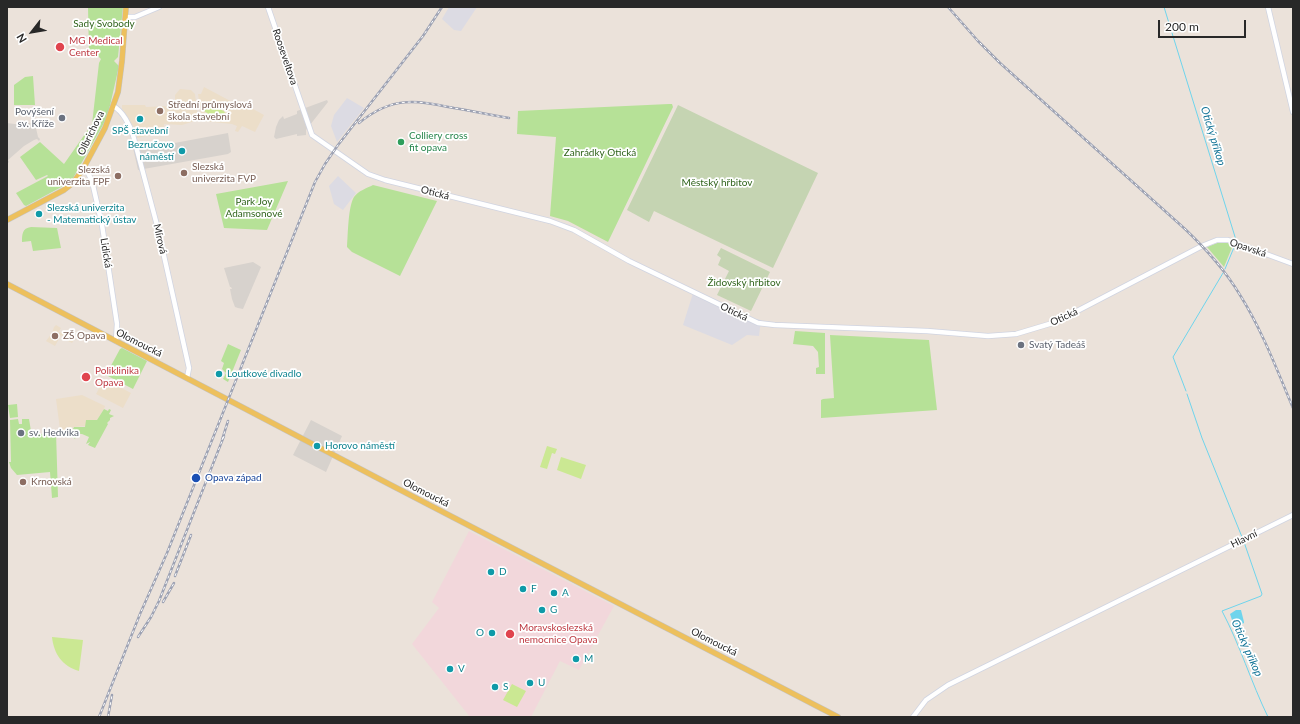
<!DOCTYPE html>
<html>
<head>
<meta charset="utf-8">
<style>
  body { margin:0 }
  #map { position:relative; width:1300px; height:724px; overflow:hidden; background:#ebe2da; font-family:Lato,sans-serif }
  canvas { display:block }
  .frame { position:absolute; inset:0; border:8px solid #282828; pointer-events:none }
  .north { position:absolute; left:12px; top:12px; width:40px; height:40px; -webkit-text-stroke:3px #fff; paint-order:stroke; rotate:239deg; font-size:11px; font-weight:700; line-height:16px; text-align:center; color:#282828 }
  .north::after { content:''; display:block; margin:auto; width:14px; height:18px; background:#282828; clip-path:polygon(50% 0,100% 100%,50% 72%,0 100%) }
  .scale { position:absolute; left:1158px; top:20px; width:88px; height:18px; box-sizing:border-box; border:2px solid #282828; border-top:0; padding-left:5px; font-size:12px; line-height:14px; white-space:nowrap; color:#282828; -webkit-text-stroke:3px #fff; paint-order:stroke }
</style>
</head>
<body>
<div id="map">
<canvas width="1300" height="724"></canvas>
<div class="frame"></div>
<div class="north">N</div>
<div class="scale">200 m</div>
</div>
<script>
const c = document.querySelector('canvas').getContext('2d');
c.lineJoin = 'round';
function paint(path, color) { c.fillStyle = color; c.fill(path, 'evenodd'); }
function stroke(path, color, width, dash) { c.strokeStyle = color; c.lineWidth = width; c.lineCap = dash ? 'butt' : 'round'; c.setLineDash(dash || []); c.stroke(path); }
function write(font, color, halo, rows, align = 'center') {
  c.font = font + ' Lato,sans-serif'; c.lineWidth = 3.5; c.setLineDash([]); c.textBaseline = 'middle'; c.strokeStyle = halo; c.fillStyle = color; for (const [text, x, y, turn = 0] of rows) {
    c.save(); c.translate(x, y); c.rotate((+turn || 0) * Math.PI / 180); c.textAlign = isNaN(turn) ? turn : align; if (halo) c.strokeText(text, 0, 0); c.fillText(text, 0, 0); c.restore();
  }
}
const industrial = new Path2D(`
  M449,7H477L461,31L454,30L442,19Z
  M347,98L364,108L337,142L331,126L334,115Z
  M338,176L356,193L343,210L334,204L329,186Z
  M694,290L748,317L761,320L759,336L747,335L732,345L683,325Z`);
const education = new Path2D(`
  M204,87L238,105L240,103L243,106L244,104L264,115L255,132L242,126L238,132L235,131L237,126L232,124L202,121L198,94H201Z
  M180,89L191,90L195,94L198,120L182,125L164,124V132L137,138L136,132L122,109V105H145L146,107L170,106V105H175V95Z
  M56,325L61,328L58,333L60,332L74,340L72,343L66,340L67,338L61,335L55,346L46,341L52,333L54,327Z
  M104,379L131,393L123,408L96,394Z
  M82,395L105,406L104,409L97,420H91L86,427L83,426L67,428L64,433L60,429L56,399Z`);
const medical = new Path2D(`
  M469,531L614,606L579,670L560,661L531,717H470L412,644L439,608L432,602Z`);
const green = new Path2D(`
  M88,7H123L118,57L114,61L119,66L109,110L104,123L72,180L67,184L26,206L24,205L16,193L48,176L47,175L36,180L20,157L40,142L64,164L92,124L99,63L101,59L96,54L89,53Z
  M33,76L35,105H14V85L25,77Z
  M669,104H672L673,107L608,242L568,221L550,216L556,137L517,134L518,111Z
  M288,181L267,230L224,228L216,194Z
  M373,185L437,201L400,276L352,252L347,247C348,235 348,207 354,197C358,191 367,188 373,185Z
  M31,227L57,228L61,248L33,251L31,241L22,242C22,235 22,228 31,227Z
  M1225,242L1233,245L1224,267L1207,247L1217,243Z
  M795,331L825,333V374H816V368L819,367L818,352L813,346L793,344Z
  M830,335L929,340L937,410L821,418V400L823,399L834,398Z
  M228,344L241,350L228,382L223,379L226,373L222,369L224,363L221,361Z
  M122,348L147,361L133,389L106,375L120,349Z
  M17,404L18,417L10,418L8,405Z
  M104,409L108,411L109,409L111,410L109,414L114,416L110,418V420L107,423L108,424L95,448L88,445L90,442L86,444L89,437L82,434H80L79,435L76,436L75,439L73,437L75,433L72,431L74,427H85L86,420H97Z
  M18,419L19,424H22V419H29L31,431L34,435L56,432L58,497L52,498L50,472L17,475L11,468L9,462H11L10,420Z`);
const cemetery = new Path2D(`
  M678,105L818,173L773,268L654,211L649,222L627,210Z
  M721,248L770,272L751,311L717,295L729,271L718,265L721,258L717,255Z`);
const pitch = new Path2D(`
  M208,102L225,112L220,121L204,111Z
  M547,446L557,449L555,454L552,453L547,469L540,467Z
  M561,457L586,465L581,479L557,470Z
  M52,637L83,640L79,671C62,666 54,654 52,637Z
  M512,684L526,691L517,707L503,700Z`);
const plaza = new Path2D(`
  M327,100L328,102L306,130V135L297,136V134L276,139L274,137L276,127L279,120L283,116L284,119L297,114V111Z
  M7,123L22,125L26,123H38L36,128L38,137L40,139L39,141L37,139L34,140L24,146L8,160L9,162L7,164V151L8,150L7,148L8,147H7Z
  M228,133L231,152L228,154L138,170L133,148H148Z
  M253,262L261,267L243,309L238,308L235,307L232,299L230,289H232L231,287H230L224,268Z
  M311,420L342,436L326,472L293,455Z`);
const water = new Path2D(`
  M1236,610H1241L1244,622V623L1236,627L1234,626L1230,614Z`);
const stream = new Path2D(`
  M1164,7L1236,240
  M1225,269L1235,245
  M1186,391L1173,357L1223,273
  M1187,394L1202,438L1242,537
  M1244,542L1262,594L1261,596L1222,611C1240,645 1251,682 1268,717`);
const secondary = new Path2D(`
  M268,7L312,135L368,174L385,180L550,221L574,230L629,261L758,323L775,325L927,331L988,336L1016,334L1056,322L1202,246L1217,240H1228L1293,264
  M1268,7L1293,112
  M126,17H135L159,7
  M113,106C123,111 130,126 133,135L158,229L189,368L187,378
  M83,169L88,173L92,181L102,225L117,324L116,341
  M913,717L926,700L948,685L1293,515`);
const primary = new Path2D(`
  M7,220L64,190L73,183L83,169L105,128L118,92L122,61L126,7
  M7,284L387,483L838,717`);
const rail = new Path2D(`
  M948,7L978,41L1000,63L1185,229C1206,249 1225,270 1240,295C1262,330 1277,370 1293,408
  M359,123C392,96 415,100 454,108C472,111 490,115 509,118
  M222,440L228,421
  M175,576L191,535
  M163,602L174,583
  M138,637L151,617L159,601L224,436
  M99,717L140,614L167,553L315,182L325,164L338,145L423,36L442,7
  M108,717L112,695`);
const markers = [
  [60,47,5,"#e0444e"],
  [160,111,4,"#8d6e63"],
  [62,118,4,"#6b7280"],
  [140,119,4,"#0f9aa8"],
  [401,142,4,"#2e9e5b"],
  [182,151,4,"#0f9aa8"],
  [184,173,4,"#8d6e63"],
  [118,176,4,"#8d6e63"],
  [39,214,4,"#0f9aa8"],
  [55,336,4,"#8d6e63"],
  [1021,345,4,"#6b7280"],
  [219,374,4,"#0f9aa8"],
  [86,377,5,"#e0444e"],
  [21,433,4,"#6b7280"],
  [317,446,4,"#0f9aa8"],
  [196,478,5,"#1a4fb4"],
  [23,482,4,"#8d6e63"],
  [491,572,4,"#0f9aa8"],
  [523,589,4,"#0f9aa8"],
  [554,593,4,"#0f9aa8"],
  [542,610,4,"#0f9aa8"],
  [492,633,4,"#0f9aa8"],
  [510,634,5,"#e0444e"],
  [576,659,4,"#0f9aa8"],
  [450,669,4,"#0f9aa8"],
  [530,683,4,"#0f9aa8"],
  [495,687,4,"#0f9aa8"]
];
const parkNames = [
  ["Sady Svobody",104,24],
  ["Zahrádky Otická",600,153],
  ["Městský hřbitov",717,183],
  ["Park Joy",254,202],
  ["Adamsonové",254,214],
  ["Židovský hřbitov",744,283]
];
const healthNames = [
  ["MG Medical",69,41],
  ["Center",69,53],
  ["Poliklinika",95,371],
  ["Opava",95,383],
  ["Moravskoslezská",519,628],
  ["nemocnice Opava",519,640]
];
const streetNames = [
  ["Rooseveltova",285,57,71],
  ["Olbrichova",91,133,-64],
  ["Otická",435,193,14],
  ["Mírová",160,239,77],
  ["Opavská",1248,248,19],
  ["Lidická",106,253,81],
  ["Otická",734,312,26],
  ["Otická",1064,317,-25],
  ["Olomoucká",139,343,27],
  ["Olomoucká",426,493,27],
  ["Hlavní",1244,539,-26],
  ["Olomoucká",714,642,27]
];
const educationNames = [
  ["Střední průmyslová",168,105],
  ["škola stavební",168,117],
  ["Slezská",192,167],
  ["univerzita FVP",192,179],
  ["Slezská",110,170,"right"],
  ["univerzita FPF",110,182,"right"],
  ["ZŠ Opava",63,336],
  ["Krnovská",31,482]
];
const worshipNames = [
  ["Povýšení",54,112,"right"],
  ["sv. Kříže",54,124,"right"],
  ["Svatý Tadeáš",1029,345],
  ["sv. Hedvika",29,433]
];
const cultureNames = [
  ["SPŠ stavební",140,131,"center"],
  ["Bezručovo",174,145,"right"],
  ["náměstí",174,157,"right"],
  ["Slezská univerzita",47,208],
  ["- Matematický ústav",47,220],
  ["Loutkové divadlo",227,374],
  ["Horovo náměstí",325,446],
  ["D",499,572],
  ["F",531,589],
  ["A",562,593],
  ["G",550,610],
  ["O",484,633,"right"],
  ["M",584,659],
  ["V",458,669],
  ["U",538,683],
  ["S",503,687]
];
const leisureNames = [
  ["Colliery cross",409,136],
  ["fit opava",409,148]
];
const transitNames = [
  ["Opava západ",205,478]
];
const waterNames = [
  ["Otický příkop",1213,136,73],
  ["Otický příkop",1247,648,66]
];
paint(industrial, '#dcdbe3');
paint(education, '#ecdec9');
paint(medical, '#f2d7db');
paint(green, '#b6e197');
paint(cemetery, '#c5d4b2');
paint(pitch, '#cbe893');
paint(plaza, '#d7d2cd');
paint(water, '#6ed4ec');
stroke(stream, '#6ed4ec', 1);
stroke(secondary, '#d0d4e1', 6);
stroke(primary, '#c3c3c3', 6);
stroke(secondary, '#fff', 4.5);
stroke(primary, '#edc05d', 5);
stroke(rail, '#9da2b3', 2.5);
stroke(rail, '#fff', 1, [3]);
for (const [x, y, r, color] of markers) { const dot = new Path2D(); dot.arc(x, y, r, 0, 2 * Math.PI); c.fillStyle = color; c.fill(dot); stroke(dot, '#fff', 1.5); }
write('10px', '#2f631b', '#fff', parkNames);
write('10px', '#be3a42', '#fff', healthNames, 'left');
write('10px', '#282828', '#fff', streetNames);
write('10px', '#785e54', '#fff', educationNames, 'left');
write('10px', '#5b616d', '#fff', worshipNames, 'left');
write('10px', '#0d838f', '#fff', cultureNames, 'left');
write('10px', '#27864d', '#fff', leisureNames, 'left');
write('10px', '#164399', '#fff', transitNames, 'left');
write('italic 11px', '#107295', '#fff', waterNames);
</script>
</body>
</html>
